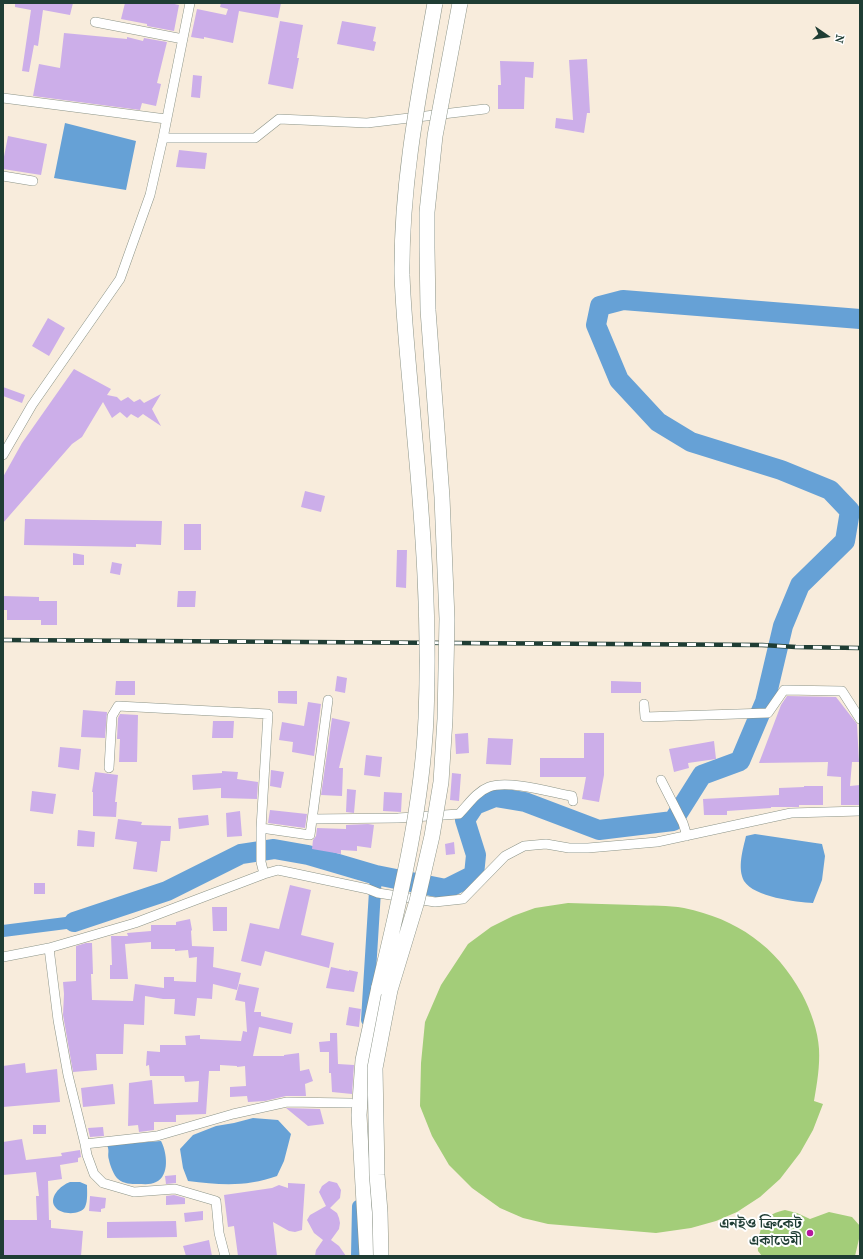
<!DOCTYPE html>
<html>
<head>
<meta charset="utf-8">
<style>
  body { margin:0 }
  #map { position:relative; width:863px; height:1259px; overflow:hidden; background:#f8ecdc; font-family:"IM FELL French Canon",serif }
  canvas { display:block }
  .frame { position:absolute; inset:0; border:4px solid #1f3d34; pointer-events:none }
  .north { position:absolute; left:807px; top:16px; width:40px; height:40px; -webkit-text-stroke:3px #fff; paint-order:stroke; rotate:103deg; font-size:11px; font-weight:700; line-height:16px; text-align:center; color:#1f3d34 }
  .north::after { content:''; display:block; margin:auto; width:14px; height:18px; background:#1f3d34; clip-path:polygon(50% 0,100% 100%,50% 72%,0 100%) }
</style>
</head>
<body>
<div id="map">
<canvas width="863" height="1259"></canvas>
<div class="frame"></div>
<div class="north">N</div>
</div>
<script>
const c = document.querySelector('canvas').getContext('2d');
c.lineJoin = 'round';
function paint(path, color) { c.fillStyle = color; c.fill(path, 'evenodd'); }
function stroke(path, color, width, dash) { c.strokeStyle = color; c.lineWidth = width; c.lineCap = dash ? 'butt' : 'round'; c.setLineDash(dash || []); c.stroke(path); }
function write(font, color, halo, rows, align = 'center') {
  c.font = font + ' "IM FELL French Canon","Noto Serif Bengali",serif'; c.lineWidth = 4; c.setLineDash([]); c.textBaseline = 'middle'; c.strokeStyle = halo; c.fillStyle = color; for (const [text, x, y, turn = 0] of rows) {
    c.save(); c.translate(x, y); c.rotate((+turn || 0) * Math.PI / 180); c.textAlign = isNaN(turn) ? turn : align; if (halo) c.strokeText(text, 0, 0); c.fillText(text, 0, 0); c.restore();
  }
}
const green = new Path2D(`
  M568,903C590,904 613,904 635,905C651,906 668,905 684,908C737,919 776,946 802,994C811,1011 818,1031 819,1049C820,1066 817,1084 814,1101L823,1104L813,1130L800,1153L780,1179L760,1197L737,1212L716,1221L691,1228L656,1233L548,1224L523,1218L500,1208L472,1188L449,1165L432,1136L420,1106L421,1063L425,1022L441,985L468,944L491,927L513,916L535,908Z
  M785,1210L797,1213L810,1219L829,1212L852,1217L860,1226L859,1239L855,1256H762L758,1251C758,1238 760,1221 773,1214C776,1212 781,1211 785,1210Z`);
const water = new Path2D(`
  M65,123L136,141L126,190L54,178Z
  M755,834L822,844L825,856L822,880L813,903C796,902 754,897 744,881C737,868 743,849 746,836Z
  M253,1118L278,1120L291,1134L284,1161L277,1176C247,1187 220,1185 188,1181L183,1168L180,1149L193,1135L216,1126L234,1123Z
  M161,1141C167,1152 170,1176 156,1182C151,1185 144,1184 138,1184C131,1184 124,1184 118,1179C114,1176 110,1165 109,1160C107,1153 110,1152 107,1145Z
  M70,1182H80L87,1185C87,1191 88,1201 85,1207C81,1215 62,1215 56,1208C47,1198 61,1185 70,1182Z`);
const canal = new Path2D(`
  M3,931L74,922
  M367,1020L376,875
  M357,1256L358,1206`);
const river = new Path2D(`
  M74,922L167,891L241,854L274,849L308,855L376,875L446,889L474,875L476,855L465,820L475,805L495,797L525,802L599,830L673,821L702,775L740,761L765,702L783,626L800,585L845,541L850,511L830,490L781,470L691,442L658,422L619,380L596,325L600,306L623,300L860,319`);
const building = new Path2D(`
  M15,3H73L70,15L43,10L38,46L34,45L29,72L22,71L31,10L15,7Z
  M125,3H170L179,5L174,31L147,26V24L121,19Z
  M221,3H281L278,18L239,11L233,43L204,37V39L191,37L197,9L226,15L228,9L220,7Z
  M280,21L303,25L297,58H299L293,89L268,84Z
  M342,21L376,27L373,41L376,42L374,51L337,44Z
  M64,33L127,39V37L143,41L144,38L167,42L157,83L161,84L156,106L142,103L140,110L33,96L39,64L60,68Z
  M587,59L590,113H587L584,133L555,128L556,118L573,120L569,60Z
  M500,61L534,62L533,78L525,77L524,109H498V85H501Z
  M193,75L202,76L200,98L191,97Z
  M8,136L47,144L41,175L3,169V162Z
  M179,150L207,153L205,169L176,167Z
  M48,318L65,328L49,356L32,346Z
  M74,369L111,389L107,395L117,397L121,401L128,397L134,402L140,399L144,403L161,394L152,409L161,426L143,414L138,418L131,414L127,418L120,412L112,418L103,402L82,437L72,444L3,523V477L22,443Z
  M3,387L25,395L22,403L3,396Z
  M305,491L325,496L321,512L301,507Z
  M25,519L162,521L161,545L136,544V547L24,545Z
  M184,524H201V550H184Z
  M397,550H407L406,588L396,587Z
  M73,553L84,555V565H73Z
  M112,562L122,564L120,575L110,573Z
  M178,591H196L195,607H177Z
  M3,596L39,597V601H57V625H41V620H7V610H3Z
  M337,676L347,678L345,693L335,691Z
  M116,681H135V695H115Z
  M611,681L641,682V693H611Z
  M278,691H297V704L278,703Z
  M787,696L836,697L857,724L859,762H852L850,786L860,785V805H841V777L827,776L828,762L759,763L781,705Z
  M308,702L321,704L314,756L292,752L293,742L279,740L282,722L304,726Z
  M83,710L107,712L105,738L81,737Z
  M120,714L138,715L137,762H119L120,739H117L118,718Z
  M332,718L350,722L339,768H343L342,796L321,795Z
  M213,721H234L233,738H212Z
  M468,733L469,753L456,754L455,734Z
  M584,733H604V775L599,802L582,799L586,777H540V758H584Z
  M488,738L513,739L511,765L486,764Z
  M714,741L716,759L688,763L689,768L674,772L669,749Z
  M60,747L81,749L79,770L58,767Z
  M366,755L382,757L380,777L364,775Z
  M271,770L284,772L281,788L270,786Z
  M222,771L238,772L237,779L258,782L257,799L221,798V788L193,790L192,775L222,773Z
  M95,772L118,775L115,802H117L116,817L93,816V792H92Z
  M452,773L461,774L459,801L450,800Z
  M804,786H823V805H799V807H771V808L727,811V815H704L703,799L779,795V788L804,787Z
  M347,789L356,790L354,813L346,812Z
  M32,791L56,794L53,814L30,811Z
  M384,792L402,793L401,812L383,811Z
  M270,810L307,814L305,828L268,823Z
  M240,811L242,836L227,837L226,813Z
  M208,815L209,825L179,829L178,818Z
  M118,819L142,822L141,825L171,826L170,841H161L157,872L133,869L137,842L115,839Z
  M368,824L374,825L371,848L357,846V851L341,850V854L312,849L313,840L316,836L317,828L346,829V825Z
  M78,830L95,832L94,847L77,846Z
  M454,842L455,854L446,855L445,844Z
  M34,883H45V894H34Z
  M290,885L311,890L301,935L334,943L329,968L265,951L261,966L241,961L250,923L279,929Z
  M212,907H227V931H213Z
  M190,919L192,930L191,931L192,946L214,947L213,967L241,973L237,990L213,984L212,999L197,998L195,1016L174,1014L175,999H163L145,996L144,1025L124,1024L123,1054H96L97,1070L73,1072L63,1015L64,994L63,982L76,981V946L86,943H92L93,974H91L92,1000L133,1001L135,984L164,988V977H174V981L196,982L197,957L189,958L188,950L175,951V949H151V942L125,944L128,979H110V965H112L111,936H128L127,933L151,931V925H176V922Z
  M331,967L349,971V970L358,972L354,992L326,988Z
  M239,984L259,988L254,1012H261V1016L293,1023L291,1034L259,1027L253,1056H284V1055L299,1053L300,1071L309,1069L313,1081L305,1084L306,1096H286L265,1101L248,1102L247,1096L230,1097V1087L246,1086L245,1066L237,1067V1066L220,1065V1071H209L206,1114L176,1115V1122H154V1130L139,1132L138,1125L128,1126L129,1083L152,1080L154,1104L198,1102L199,1081L185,1082L184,1076H150L149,1065L146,1066L147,1051L160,1052V1045H186L185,1036L200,1035V1039L241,1041L243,1031L247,1032L245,1002L235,1000Z
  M349,1007L361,1009L359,1027L346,1025Z
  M330,1033H337L338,1064L354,1065L352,1094L332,1092L331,1073H329V1052H320L319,1042L330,1041Z
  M25,1063L26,1073L57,1069L60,1102L3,1107V1066Z
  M113,1084L115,1104L83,1107L81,1088Z
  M286,1108L320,1109L324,1124L308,1126Z
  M33,1125H46V1134H33Z
  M103,1127L104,1136L90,1137L88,1128Z
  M22,1139L26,1160L62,1156L61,1153L80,1150L81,1157L78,1158V1162L60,1165L62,1179L48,1181L49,1220H51V1228L83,1231L81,1256H3V1220H37L36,1196H39L36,1172L3,1175V1142Z
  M176,1175V1183L166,1184L165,1176Z
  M329,1181L337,1183L341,1190L340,1198L330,1208L337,1213L339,1218L340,1223L339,1229L331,1240L339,1246L346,1256H315L316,1250L323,1240L314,1233L307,1220L310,1215L326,1206L319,1192L322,1186Z
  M288,1183L305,1184L302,1230L295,1232L289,1231L273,1222L277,1256H238L234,1226L228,1227L224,1195L272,1188L279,1185L288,1188Z
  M174,1195L185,1198V1204L166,1205V1196Z
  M90,1196L106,1198L105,1208L101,1209V1212L89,1211Z
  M203,1211V1220L185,1222L184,1213Z
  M176,1221L177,1237L107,1238V1222Z
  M209,1240L212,1256H186L183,1246Z`);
const minor = new Path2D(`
  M95,22L183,39
  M3,98L166,119
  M163,138H255L279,119L367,123L485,109
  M3,176L33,181
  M3,455L32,405L120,279L150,195L163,138L190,3
  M644,704L645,717L768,713L784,690L842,691L860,719
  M661,780L683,823L687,836
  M312,819L398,818L459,814C468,805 476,792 489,787C507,780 547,791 566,795L572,796L573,801
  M261,828L310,835L328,700
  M264,874L278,870L368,889L378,893L435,902L463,899L505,856L524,846L546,844L569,848H588L657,842L791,813L860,811
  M49,948L58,1020L68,1075L85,1144L87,1155L94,1174L103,1183L134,1192L175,1189L216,1201L219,1233L225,1256
  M3,957L49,948L135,923L264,874L261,862V828L268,714L118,706L112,716L109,768
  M85,1144L157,1136L233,1114L287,1102L350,1103`);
const primary = new Path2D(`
  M367,1256L359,1115L363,1060L379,987`);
const rail = new Path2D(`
  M3,640L762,645L796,647L860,648`);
const primaryBridge = new Path2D(`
  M379,987C400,898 422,809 426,718C430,621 423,525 414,429C410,378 404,326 402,275C401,183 419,93 435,3
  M381,1256L380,1212L377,1175L375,1068L390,990L417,901L432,836L441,782L445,719L447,619L442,497L428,310L427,248V212L435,136L460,3`);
const markers = [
  [810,1233,4,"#b5179e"]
];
const poiNames = [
  ["এনইও ক্রিকেট",802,1224],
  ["একাডেমী",802,1241]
];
paint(green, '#a3cd79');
paint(water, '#66a1d6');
stroke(canal, '#66a1d6', 12);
stroke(river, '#66a1d6', 20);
paint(building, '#ccaee9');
stroke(minor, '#8c9488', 10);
stroke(primary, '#8c9488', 16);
stroke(minor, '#fff', 9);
stroke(primary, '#fff', 15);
stroke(rail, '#1f3d34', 4.5);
stroke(rail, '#fff', 3, [9]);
stroke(primaryBridge, '#8c9488', 16, []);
stroke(primaryBridge, '#fff', 15);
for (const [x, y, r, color] of markers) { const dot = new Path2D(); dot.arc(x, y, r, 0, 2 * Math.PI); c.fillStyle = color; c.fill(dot); stroke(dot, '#fff', 1.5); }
write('bold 15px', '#1f3d34', '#fff', poiNames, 'right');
</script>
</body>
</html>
